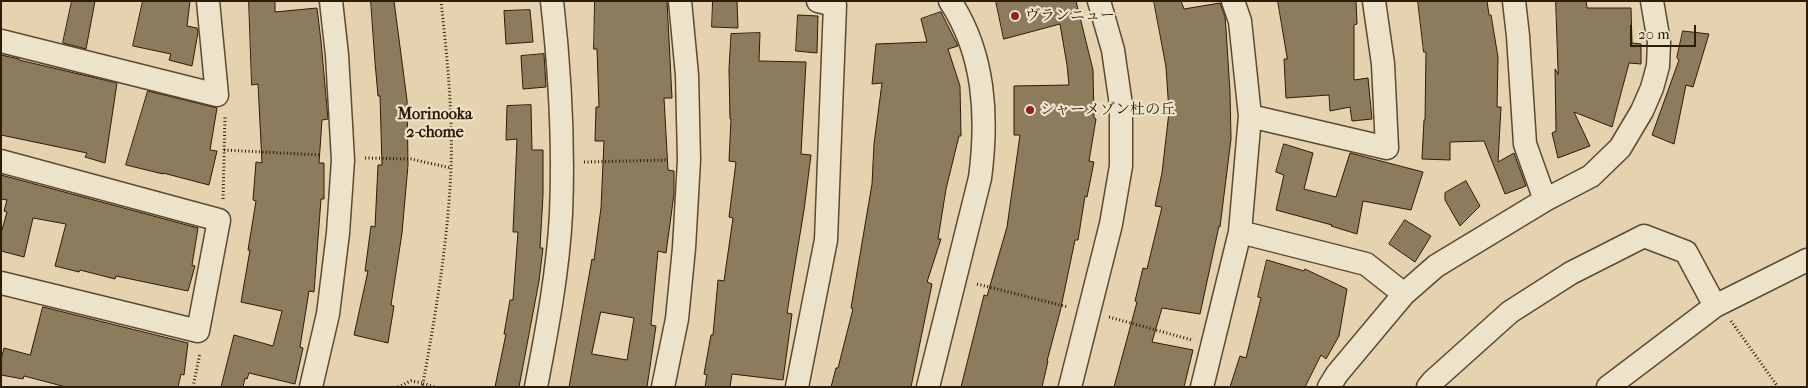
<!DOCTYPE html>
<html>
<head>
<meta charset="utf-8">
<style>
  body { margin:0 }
  #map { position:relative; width:1808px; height:388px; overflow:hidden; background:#e4d3ae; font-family:"IM FELL French Canon",serif }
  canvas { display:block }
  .frame { position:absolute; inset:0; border:2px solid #2f1c06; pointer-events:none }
  .scale { position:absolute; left:1630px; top:25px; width:66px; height:22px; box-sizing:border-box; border:2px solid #2f1c06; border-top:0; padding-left:6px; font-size:15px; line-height:18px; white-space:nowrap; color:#2f1c06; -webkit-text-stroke:4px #ede2ca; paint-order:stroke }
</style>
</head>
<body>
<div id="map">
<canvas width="1808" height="388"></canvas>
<div class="frame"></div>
<div class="scale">20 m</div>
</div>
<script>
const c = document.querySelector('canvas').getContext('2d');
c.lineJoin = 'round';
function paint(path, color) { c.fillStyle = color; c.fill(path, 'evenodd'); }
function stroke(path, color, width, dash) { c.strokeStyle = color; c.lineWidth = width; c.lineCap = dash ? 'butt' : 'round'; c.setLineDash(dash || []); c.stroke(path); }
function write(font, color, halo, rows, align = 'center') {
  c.font = font + ' "IM FELL French Canon","Noto Serif JP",serif'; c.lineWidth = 4.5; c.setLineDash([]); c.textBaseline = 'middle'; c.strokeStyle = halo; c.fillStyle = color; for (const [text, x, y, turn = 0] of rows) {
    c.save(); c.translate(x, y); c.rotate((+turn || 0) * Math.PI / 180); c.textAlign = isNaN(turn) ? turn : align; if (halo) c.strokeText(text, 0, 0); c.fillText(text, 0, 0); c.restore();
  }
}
const building = new Path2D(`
  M72,1H95L86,49L63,43Z
  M143,1H190L187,26L197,28L198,32L192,66L169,60L171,54L133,46Z
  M249,1H275V12L317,8L321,41L328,119L322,120L319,163H324V199H321L314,292L309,291L300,347L303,348L295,384L249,373L247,379L245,378L243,387H221L234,335L273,346L282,311L241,302L250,250H248L256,201L253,200L256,162L262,163L258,84L252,85Z
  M371,1H394L407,100L408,165L402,233L391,305L394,306L388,343L354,335L368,271H365L371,226L375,227L378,165H382L380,96H378L375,62Z
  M595,1H667L672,98H664L668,170L674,171V194L666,253L658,251L651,325L656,326L647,387H569L592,259L594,260L601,208L604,141H595L596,107H599L597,49H594ZM601,312L634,318L627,360L592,354Z
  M713,1H737L738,28L712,27Z
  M996,1H1076L1093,70L1094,118L1096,119L1089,161L1094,162L1087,197L1085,196L1078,240H1075L1060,312L1047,361H1048L1042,387H961L984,295L987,296L1007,227L1020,135H1014V86L1069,85L1067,65L1060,24L1004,39Z
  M1154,1H1181L1184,9L1220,3L1225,17L1226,29L1230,92L1231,139L1220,227L1219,226L1200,314L1162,308L1152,342L1193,350L1184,387H1114L1137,302L1135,301L1143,268L1147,269L1162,207L1155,206L1162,173L1169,112L1166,67Z
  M1278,1H1356L1357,24L1354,25V80L1368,78L1372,119L1352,121L1350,107L1330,111L1329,95L1286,98L1284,59H1287Z
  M1418,1H1487L1489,15H1491L1498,57L1497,107H1501L1498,162L1514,153L1526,186L1505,194L1484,141L1450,142V160L1422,159L1424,120H1425L1426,52H1424Z
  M1556,1H1586L1587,8H1631L1632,43L1641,44V64L1629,63L1612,127L1574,112L1590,146L1558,158L1552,133L1556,131L1555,69L1558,74Z
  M530,10L533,42L506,44L504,11Z
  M941,12L958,46L948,49L960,86L961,136H959L946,189L938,239H941L927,282L932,284L911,387H831L836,368H838L853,309L851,308L872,184L874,144L882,83L872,84L876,44L927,42L921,19Z
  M798,15L818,16L817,53L796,51Z
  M1683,31L1709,34L1693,87L1686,85L1674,144L1652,135L1679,60L1677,58Z
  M760,33L759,61L806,62L801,154L811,155L804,210L787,313L792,314L783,380L732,374L730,387H705L707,375L704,374L711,335H713L718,280L724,281L733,218L729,217L736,162L729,161L731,119H730L729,69L731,34Z
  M544,54L546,87L523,89L521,56Z
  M1,55L19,59V60L117,83L105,163L85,157L87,153L1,135Z
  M148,91L217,108L210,150L217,151L209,185L163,173V174L126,165Z
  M531,105L532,150H543V195L540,248H543L539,281L519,387H495L506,334H504L510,300H513L518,232H513L517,139L506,140L507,106Z
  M1284,144L1313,153L1304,189L1336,197L1350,153L1423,172L1411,210L1363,201L1357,234L1331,226L1332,225L1276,210L1284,175L1276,172Z
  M1,175L198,228L192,265L195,266L188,291L116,276L115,279L80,270L79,272L55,266L66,224L33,218L24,257L1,251V233L7,212L4,211L7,200L1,199Z
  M1466,181L1480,206L1460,226L1445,200V193Z
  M1405,220L1431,236L1415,262L1389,244Z
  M1267,260L1304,271L1305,269L1347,289L1339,336L1326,359L1321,355L1305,387H1230L1240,356L1246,358L1261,298L1258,297Z
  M43,307L188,343L184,375L181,374L178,387H66L24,376L23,379L1,375V360L4,348L30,355Z`);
const path = new Path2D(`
  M224,150L321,155
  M365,158L411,159L451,168
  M584,162L668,160
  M223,199L225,116
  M977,284L1068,307
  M1109,317L1192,340
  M1731,321L1778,387
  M193,387L200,353
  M398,387L411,381L423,383L422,387
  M434,387L423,383C436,312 448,241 451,168C453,113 447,56 441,1`);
const minor = new Path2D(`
  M1233,1L1240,21L1250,116L1240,232
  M1514,1L1518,36L1525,144L1545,200
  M1,41L217,95L208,1
  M1250,116L1387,148L1383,64L1374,1
  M1,161L219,220L198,331L1,283
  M311,387L328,314L338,233L343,160L337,55L331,1
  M536,387C547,330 558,272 561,214C564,142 560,72 552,1
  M663,387L677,319L684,248L689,160L687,75L680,1
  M797,387L826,240L835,5L818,1
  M928,387L980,178C988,117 985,54 950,1
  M1070,387L1111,224L1121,166V105L1113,50L1099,1
  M1202,387L1240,232L1366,264L1404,294
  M1329,387L1337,374L1404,294L1436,266L1545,200L1591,176L1620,148L1642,111L1652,88L1658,66L1659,42L1652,1
  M1428,387L1433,381L1510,312L1571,273L1644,236L1686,252L1715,306L1807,260
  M1608,387L1715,306`);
const markers = [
  [1015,16,5,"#8f2418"],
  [1030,110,5,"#8f2418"]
];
const poiNames = [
  ["ヴランニュー",1025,16],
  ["シャーメゾン杜の丘",1040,110]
];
const neighbourhoodNames = [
  ["Morinooka",435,115],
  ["2-chome",435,133]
];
paint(building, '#8d7b5d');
stroke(building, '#2f1c06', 1);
stroke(minor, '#5c4a30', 25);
stroke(path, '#2f1c06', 3, [1, 2.5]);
stroke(minor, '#ede2ca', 22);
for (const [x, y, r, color] of markers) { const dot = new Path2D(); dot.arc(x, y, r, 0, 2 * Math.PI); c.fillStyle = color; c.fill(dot); stroke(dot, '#ede2ca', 2); }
write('15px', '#2f1c06', '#ede2ca', poiNames, 'left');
write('bold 16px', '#2f1c06', '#ede2ca', neighbourhoodNames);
</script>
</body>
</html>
